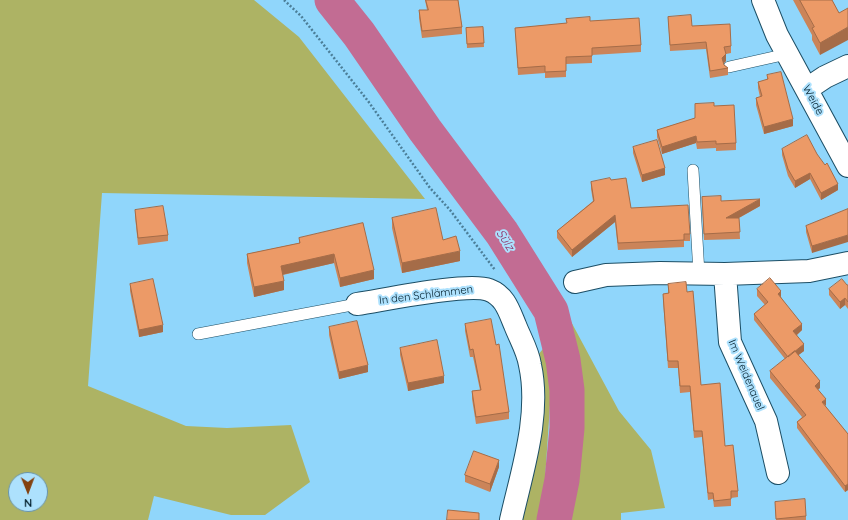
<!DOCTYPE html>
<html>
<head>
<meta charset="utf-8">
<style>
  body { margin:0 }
  #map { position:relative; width:848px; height:520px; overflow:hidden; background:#90d6fb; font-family:Quicksand,sans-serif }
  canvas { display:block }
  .north { position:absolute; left:8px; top:472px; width:40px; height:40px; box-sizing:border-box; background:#ade1fd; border:1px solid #6893a9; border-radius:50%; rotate:179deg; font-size:11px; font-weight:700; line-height:16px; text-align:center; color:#001d2a }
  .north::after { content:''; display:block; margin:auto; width:14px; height:18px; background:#83410f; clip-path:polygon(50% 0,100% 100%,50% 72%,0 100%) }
</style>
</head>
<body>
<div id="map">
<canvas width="848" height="520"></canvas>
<div class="north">N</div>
</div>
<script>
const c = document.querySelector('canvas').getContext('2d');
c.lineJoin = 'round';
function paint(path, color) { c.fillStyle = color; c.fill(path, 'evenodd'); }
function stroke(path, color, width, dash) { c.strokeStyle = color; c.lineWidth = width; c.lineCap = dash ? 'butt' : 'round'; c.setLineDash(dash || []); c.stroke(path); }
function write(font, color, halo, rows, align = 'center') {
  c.font = font + ' Quicksand,sans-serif'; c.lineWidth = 4; c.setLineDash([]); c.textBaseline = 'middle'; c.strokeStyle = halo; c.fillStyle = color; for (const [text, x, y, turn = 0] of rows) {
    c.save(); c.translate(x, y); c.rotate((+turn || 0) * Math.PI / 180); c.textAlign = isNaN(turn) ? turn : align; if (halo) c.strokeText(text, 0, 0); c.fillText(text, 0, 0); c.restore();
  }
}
const green = new Path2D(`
  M0,0H254L299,37L425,199L102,193L88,386L186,426L227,428L291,425L310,482L265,515H231L154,496L148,520H0ZM16,480H40V504H16Z
  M568,316L619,411L651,450L665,508L621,513V520H566L574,477L581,397L561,327Z
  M547,344L551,390L545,479L540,520H519L538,355Z`);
const river = new Path2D(`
  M332,0L359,34L425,130L502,233L551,311L563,360L567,390V428L562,480L554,520`);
const path = new Path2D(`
  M284,0L301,16L368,101L430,188L450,210L495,270`);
const service = new Path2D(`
  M729,67L787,54
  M693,170L699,274
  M198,334L357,304`);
const minor = new Path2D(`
  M763,0L777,35L848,166
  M807,89L825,77L848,66
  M725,274L730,342L766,421L778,473
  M575,282L606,275L660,273L725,274L809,271L848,263
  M357,304C384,300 468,282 489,290C505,296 509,311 515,325C520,338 528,351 530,365C541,415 522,471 511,520`);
const wall = new Path2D(`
  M425,0H458L462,27V34L422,38L419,18V10H427Z
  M793,0H832L839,13L820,55L812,40V35Z
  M668,17L692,26L731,46V53L726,54V61L723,64L728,68V75L710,78L706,49L670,51Z
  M590,21L641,45V52L592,55V63L566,64V77L545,78V73L518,75L515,28Z
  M483,27L484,47L467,48L466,28Z
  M767,75L793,126L764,134L756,105V98L760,97L758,88V82L767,80Z
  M695,104L714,106L736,143V150L716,151V148L697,149L696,143L662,154L657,137V130L695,118Z
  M633,147L665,175L642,182L633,153Z
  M782,149L838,190L821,200L810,179L795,188L788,176L782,155Z
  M611,180L631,208L690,234V241H684V247L618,250L615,222L572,257L557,238V231L593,201L591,189V182Z
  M702,197L721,201L760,206L739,218L740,239L704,240Z
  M848,209L812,253L806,232V226Z
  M135,210L168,235V241L138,245L135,216Z
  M392,218L460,261L402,273L392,228Z
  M363,223L374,279L340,287L334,263L283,275L284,290L254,297L247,263V254L299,243V238Z
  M130,284L163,332L139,337L130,291Z
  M668,284L687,292L701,385L725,446L738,491V497L731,498V506L714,507L713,499L708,500L702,437L694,438L690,392L680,393L678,368H668L663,300V294L668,293Z
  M848,285V309L845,305L840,309L829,295V289Z
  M757,289L781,297L802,330L797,335L804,351L798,355L820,388L818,389L825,406L848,434V490L845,492L797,428V422L802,417L770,378V371L785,359L754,320V314L765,305L757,296Z
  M465,324L496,345L509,412V419L476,424L472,399V391L480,390L473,357H470L465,331Z
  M329,327L368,372L339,379L329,335Z
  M400,348L444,383L408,391L400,355Z
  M499,467L490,492L465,482V475Z
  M775,502L806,516V520H776Z`);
const shadedWall = new Path2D(`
  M848,27V40L820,55V43Z
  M726,54V61L722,65V58Z
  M793,119V126L764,134V127Z
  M696,136V143L662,154V147Z
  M665,168V175L642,182V175Z
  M810,173V179L795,188V181Z
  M838,184V190L821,200V193Z
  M760,199V206L726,225V218Z
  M615,215V222L572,257V250Z
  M848,235V242L812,253V246Z
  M460,251V261L402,273V263Z
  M334,254V263L281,275V266Z
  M374,270V279L340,287V278Z
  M284,281V290L254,297V287Z
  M781,291V298L778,294Z
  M845,298V305L840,309V302Z
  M802,324V330L793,338V331Z
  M163,325V332L139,337V330Z
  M804,344V351L788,363V357Z
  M368,365V372L339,379V372Z
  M444,376V383L408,391V383Z
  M820,381V388L815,392V386Z
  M826,399V406L822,402Z
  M499,460V467L490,492V484Z
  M848,484V490L845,492V486Z`);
const building = new Path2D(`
  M426,0H458L462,27L422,31L419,10H428Z
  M800,0H832L839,13L848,8V27L820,43L812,28L814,27Z
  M691,15L692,26L730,24L731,46L724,47L726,54L722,58L724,65L728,68L710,71L706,42L670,45L668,17Z
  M590,17V21L639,18L641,45L592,48V56L566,57V71L545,72V66L518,68L515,28L567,23L566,19Z
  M483,27L484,43L467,44L466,28Z
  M781,72L793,119L764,127L756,98L762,96L758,82L768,79L767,75Z
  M714,103V106L734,105L736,143L716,144V141L697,142L696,136L662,147L657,130L695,118V104Z
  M807,135L817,154L825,165L827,163L838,184L821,193L810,173L795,181L788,169L782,149Z
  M657,140L665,168L642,175L633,147Z
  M610,178L611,180L626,178L631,208L688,205L690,234H684V240L618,243L615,215L572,250L557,231L594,201L591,182Z
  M721,196V201L760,199L726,218H739L740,232L704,234L702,197Z
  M163,206L168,235L138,238L135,210Z
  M436,208L443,240L456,236L460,251L402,263L392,218Z
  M848,209V235L812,246L806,226Z
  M363,223L374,270L340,278L334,254L281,266L284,281L254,287L247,254L300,243L299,238Z
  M770,278L781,291L778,294L802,324L793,331L804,344L788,357L754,314L768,302L757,289Z
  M153,279L163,325L139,330L130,284Z
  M842,279L847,285H848V302L845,298L840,302L829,289Z
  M686,282L687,292L693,291L701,385L720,383L725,446L733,445L738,491H731V499L714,501L713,493H708L702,431H694L690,386H680L678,361H668L663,294L669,293L668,284Z
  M491,319L496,345L499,344L509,412L476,417L472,391L481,390L473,349L470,350L465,324Z
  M357,321L368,365L339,372L329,327Z
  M437,340L444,376L408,383L400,348Z
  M795,351L820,381L815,386L826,399L822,402L848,434V484L845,486L797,422L806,415L770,371Z
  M474,451L499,460L490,484L465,475Z
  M805,499L806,516L776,519L775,502Z
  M448,510L479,513V520H447Z`);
const streetNames = [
  ["Weide",813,100,62],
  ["In den Schlämmen",426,295,-7],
  ["Im Weidenauel",746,375,67]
];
const waterNames = [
  ["Sülz",505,240,57]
];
paint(green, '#adb364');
stroke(river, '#c26c93', 35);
stroke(service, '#1c4e65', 12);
stroke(minor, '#1c4e65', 24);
stroke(path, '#4b7e98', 2.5, [2, 2]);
stroke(service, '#fff', 11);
stroke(minor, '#fff', 22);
paint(wall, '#cb8459');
paint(shadedWall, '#a56c48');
paint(building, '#ec9a67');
stroke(building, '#a56c48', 1);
write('11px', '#001d2a', '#ade1fd', streetNames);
write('italic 12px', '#8e265d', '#ade1fd', waterNames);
</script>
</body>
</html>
